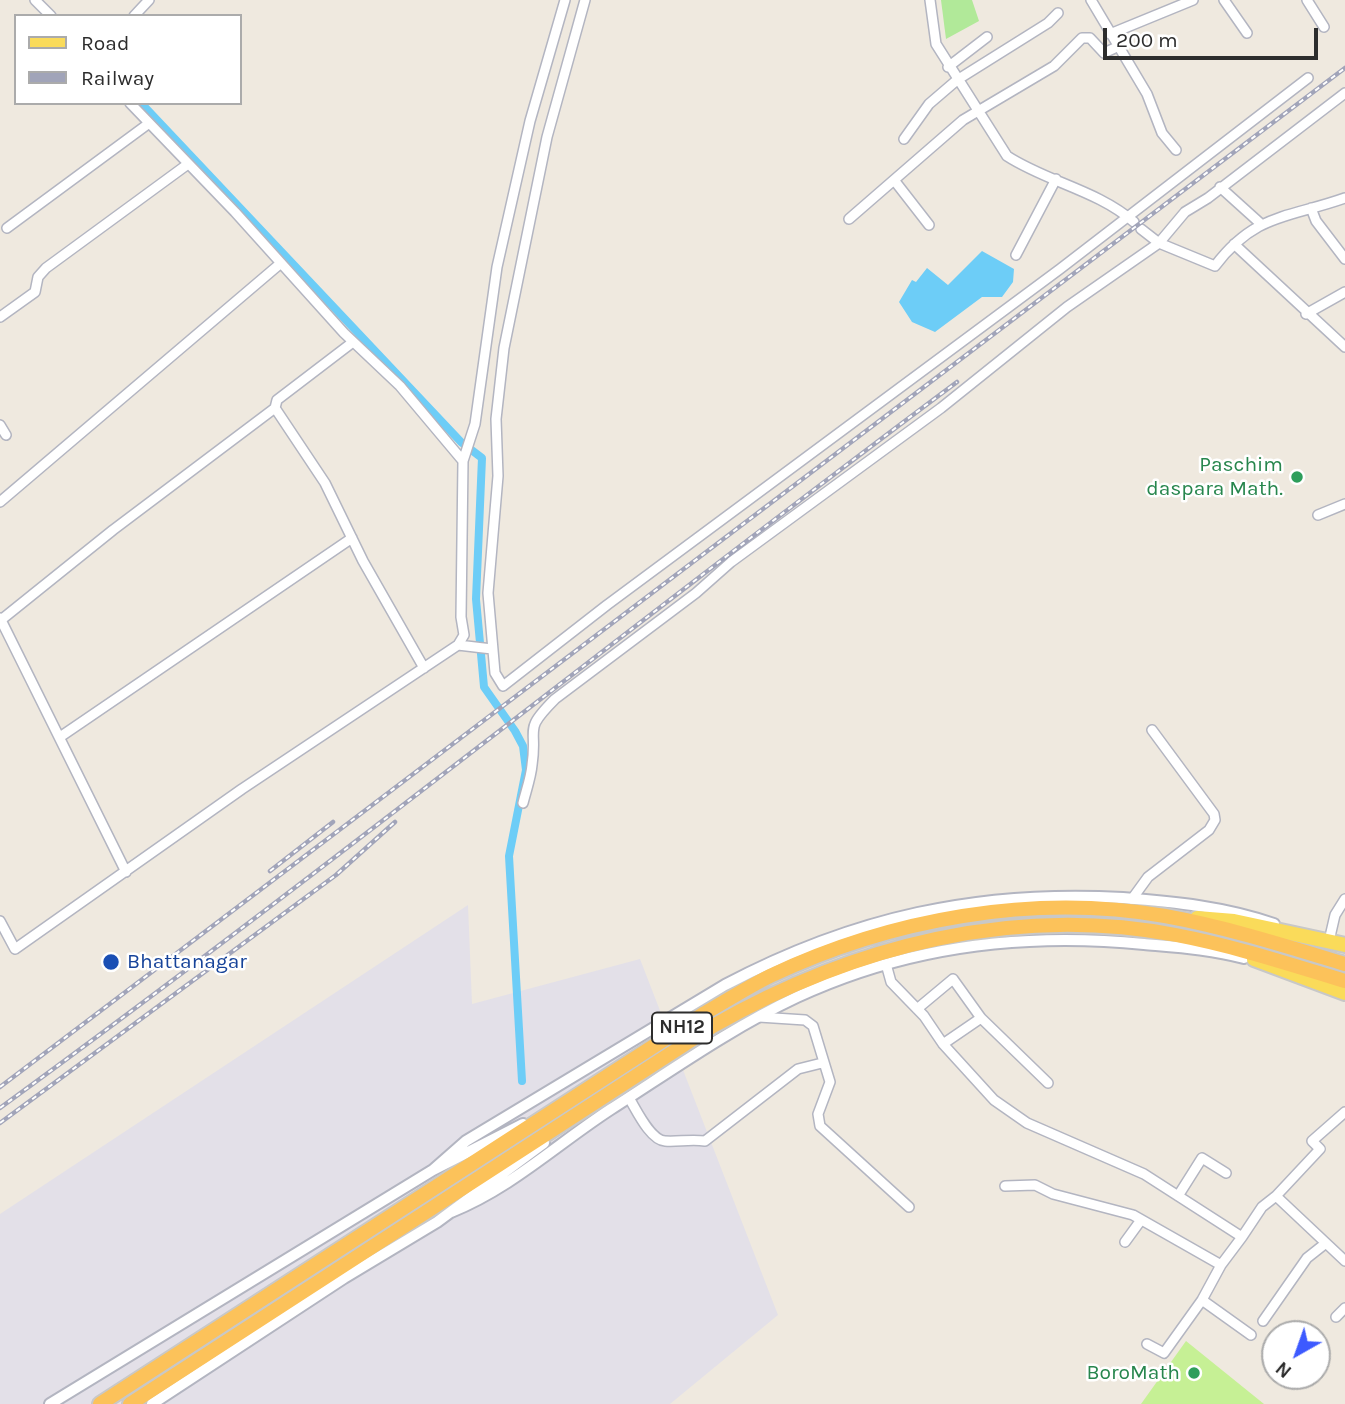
<!DOCTYPE html>
<html>
<head>
<meta charset="utf-8">
<style>
  body { margin:0 }
  #map { position:relative; width:1345px; height:1404px; overflow:hidden; background:#efe9df; font-family:Karla,sans-serif }
  canvas { display:block }
  .legend { position:absolute; left:14px; top:14px; width:228px; height:91px; box-sizing:border-box; background:#fff; border:2px solid #ababab; margin:0; padding:9px 12px; list-style:none; font-size:21px; color:#2d2d2d }
  .legend li { display:flex; align-items:center; gap:14px; height:35px }
  .legend b { width:35px; border:2px solid #ababab }
  .north { position:absolute; left:1261px; top:1320px; width:70px; height:70px; box-sizing:border-box; background:#fff; border:2px solid #ababab; border-radius:50%; rotate:220deg; font-size:19px; font-weight:700; line-height:28px; text-align:center; color:#2d2d2d }
  .north::after { content:''; display:block; margin:auto; width:24px; height:32px; background:#3d5aff; clip-path:polygon(50% 0,100% 100%,50% 72%,0 100%) }
  .scale { position:absolute; left:1103px; top:28px; width:215px; height:32px; box-sizing:border-box; border:4px solid #2d2d2d; border-top:0; padding-left:9px; font-size:21px; line-height:24px; white-space:nowrap; color:#2d2d2d; -webkit-text-stroke:5px #fff; paint-order:stroke }
</style>
</head>
<body>
<div id="map">
<canvas width="1345" height="1404"></canvas>
<ul class="legend">
<li><b style="height:9px;background:#fadb5a"></b>Road</li>
<li><b style="height:9px;background:#a1a4b9"></b>Railway</li>
</ul>
<div class="north">N</div>
<div class="scale">200 m</div>
</div>
<script>
const c = document.querySelector('canvas').getContext('2d');
c.lineJoin = 'round';
function paint(path, color) { c.fillStyle = color; c.fill(path, 'evenodd'); }
function stroke(path, color, width, dash) { c.strokeStyle = color; c.lineWidth = width; c.lineCap = dash ? 'butt' : 'round'; c.setLineDash(dash || []); c.stroke(path); }
function write(font, color, halo, rows, align = 'center') {
  c.font = font + ' Karla,sans-serif'; c.lineWidth = 5; c.setLineDash([]); c.textBaseline = 'middle'; c.strokeStyle = halo; c.fillStyle = color; for (const [text, x, y, turn = 0] of rows) {
    c.save(); c.translate(x, y); c.rotate((+turn || 0) * Math.PI / 180); c.textAlign = isNaN(turn) ? turn : align; if (halo) c.strokeText(text, 0, 0); c.fillText(text, 0, 0); c.restore();
  }
}
const industrial = new Path2D(`
  M468,905L472,1004L640,959L778,1315L670,1404H0V1214Z`);
const green = new Path2D(`
  M941,0H972L979,21L946,39Z`);
const pitch = new Path2D(`
  M1186,1341L1264,1404H1141Z`);
const water = new Path2D(`
  M982,251L1014,269L1013,282L1002,297H982L935,332L912,322L899,302L912,280L916,282L927,268L948,285Z`);
const canal = new Path2D(`
  M141,103L461,442L482,458L476,599L484,687L515,731L523,746L526,770L509,856L522,1081`);
const minor = new Path2D(`
  M35,0L51,16
  M585,0L547,137L504,348L496,419L498,476L488,593L495,673L503,686L607,605L1060,269L1308,78
  M930,0L936,44L1007,156C1047,182 1097,190 1134,222
  M1091,0L1147,94L1162,133L1176,150
  M1224,0L1247,33
  M1307,0L1324,27
  M134,16L149,0
  M1110,34L1193,0
  M948,67L987,37
  M1345,93L1208,198L1185,212L1159,243L1215,266C1255,213 1289,218 1345,198
  M130,103L235,212L344,333L400,386L463,461
  M904,139L929,104L957,80L1048,23L1058,13
  M894,180L929,225
  M1220,187L1261,224
  M1311,208L1316,221L1345,259
  M849,219L963,120L1054,66L1082,38H1090L1104,53L1117,47
  M7,228L148,124
  M1234,244L1345,347
  M1016,255L1056,179
  M1306,314L1345,292
  M0,317L35,292L38,277L46,268L188,164
  M275,408L325,483L363,561L424,668
  M0,425L6,435
  M0,502L281,263
  M1318,515L1345,504
  M0,618L126,872
  M1,620L113,530L275,408L277,400L353,342
  M458,645L492,649
  M60,737L352,538
  M523,803C526,791 531,777 532,765C538,726 522,732 555,699L696,593L731,562L941,408L1067,307L1159,243L1141,229
  M1132,899L1148,877L1209,830L1215,820L1214,814L1152,730
  M0,921L15,949L242,789L458,645L464,635L461,617L463,461L475,424L497,267L530,121L565,0
  M1329,941L1335,915L1345,899
  M886,964L891,982L924,1016L943,1044L994,1100L1027,1123L1144,1174L1242,1237L1262,1207L1276,1196L1345,1261
  M917,1009L953,979L981,1018L1048,1083
  M759,1017L805,1020L813,1026L830,1082L818,1114L820,1126L909,1207
  M943,1044L981,1018
  M629,1098C636,1109 650,1140 665,1141C678,1142 690,1139 705,1141L798,1069L822,1063
  M1005,1186L1035,1185L1053,1194L1133,1215L1221,1265L1242,1237
  M1178,1196L1202,1158L1226,1173
  M1276,1196L1320,1149L1312,1141L1345,1112
  M1125,1242L1141,1220
  M1202,1300L1251,1335
  M1336,1317L1345,1308
  M1263,1321L1307,1258L1326,1243
  M1147,1344L1164,1353L1202,1300L1221,1265`);
const tertiary = new Path2D(`
  M433,1170L466,1141L725,985C854,917 978,890 1123,898C1175,902 1225,907 1274,924
  M451,1212C511,1188 557,1144 611,1109C672,1070 731,1028 797,997C907,946 1025,932 1144,944C1178,947 1211,949 1244,958
  M50,1404L433,1170L523,1124
  M152,1404L344,1278L437,1222L544,1143`);
const primary = new Path2D(`
  M1197,918L1234,921L1345,945
  M1254,959L1345,993`);
const trunk = new Path2D(`
  M100,1404L705,1013C726,1001 748,987 770,976C890,919 1032,893 1165,916C1226,927 1286,946 1345,964
  M130,1404L713,1026C853,946 1015,904 1176,935C1234,946 1289,964 1345,981`);
const rail = new Path2D(`
  M270,871L333,822
  M0,1087L1345,68
  M0,1108C324,872 636,621 957,382
  M0,1123L336,875L395,822`);
const markers = [
  [1297,477,7,"#2e9e5b"],
  [111,962,9,"#1a4fb4"],
  [1194,1373,7,"#2e9e5b"]
];
const shields = [
  [682,1028,60]
];
const shieldNames = [
  ["NH12",682,1028]
];
const leisureNames = [
  ["Paschim",1283,465],
  ["daspara Math.",1283,489],
  ["BoroMath",1180,1373]
];
const transitNames = [
  ["Bhattanagar",127,962]
];
paint(industrial, '#e3e0e8');
paint(green, '#b1e999');
paint(pitch, '#c6f095');
paint(water, '#6dcdf7');
stroke(canal, '#6dcdf7', 8);
stroke(minor, '#b3b5c1', 12);
stroke(tertiary, '#b3b5c1', 14);
stroke(primary, '#c8c8c8', 18);
stroke(trunk, '#c8c8c8', 18);
stroke(minor, '#fff', 9);
stroke(tertiary, '#fff', 10);
stroke(primary, '#fadb5a', 14);
stroke(trunk, '#fcc25a', 14);
stroke(rail, '#a1a4b9', 4.5);
stroke(rail, '#fff', 2, [5]);
for (const [x, y, r, color] of markers) { const dot = new Path2D(); dot.arc(x, y, r, 0, 2 * Math.PI); c.fillStyle = color; c.fill(dot); stroke(dot, '#fff', 2.5); }
for (const [x, y, w] of shields) { const box = new Path2D(); box.roundRect(x - w / 2, y - 15.5, w, 31, 5); c.fillStyle = '#fff'; c.fill(box); stroke(box, '#2d2d2d', 2); }
write('bold 19px', '#2d2d2d', null, shieldNames);
write('21px', '#27864d', '#fff', leisureNames, 'right');
write('21px', '#164399', '#fff', transitNames, 'left');
</script>
</body>
</html>
